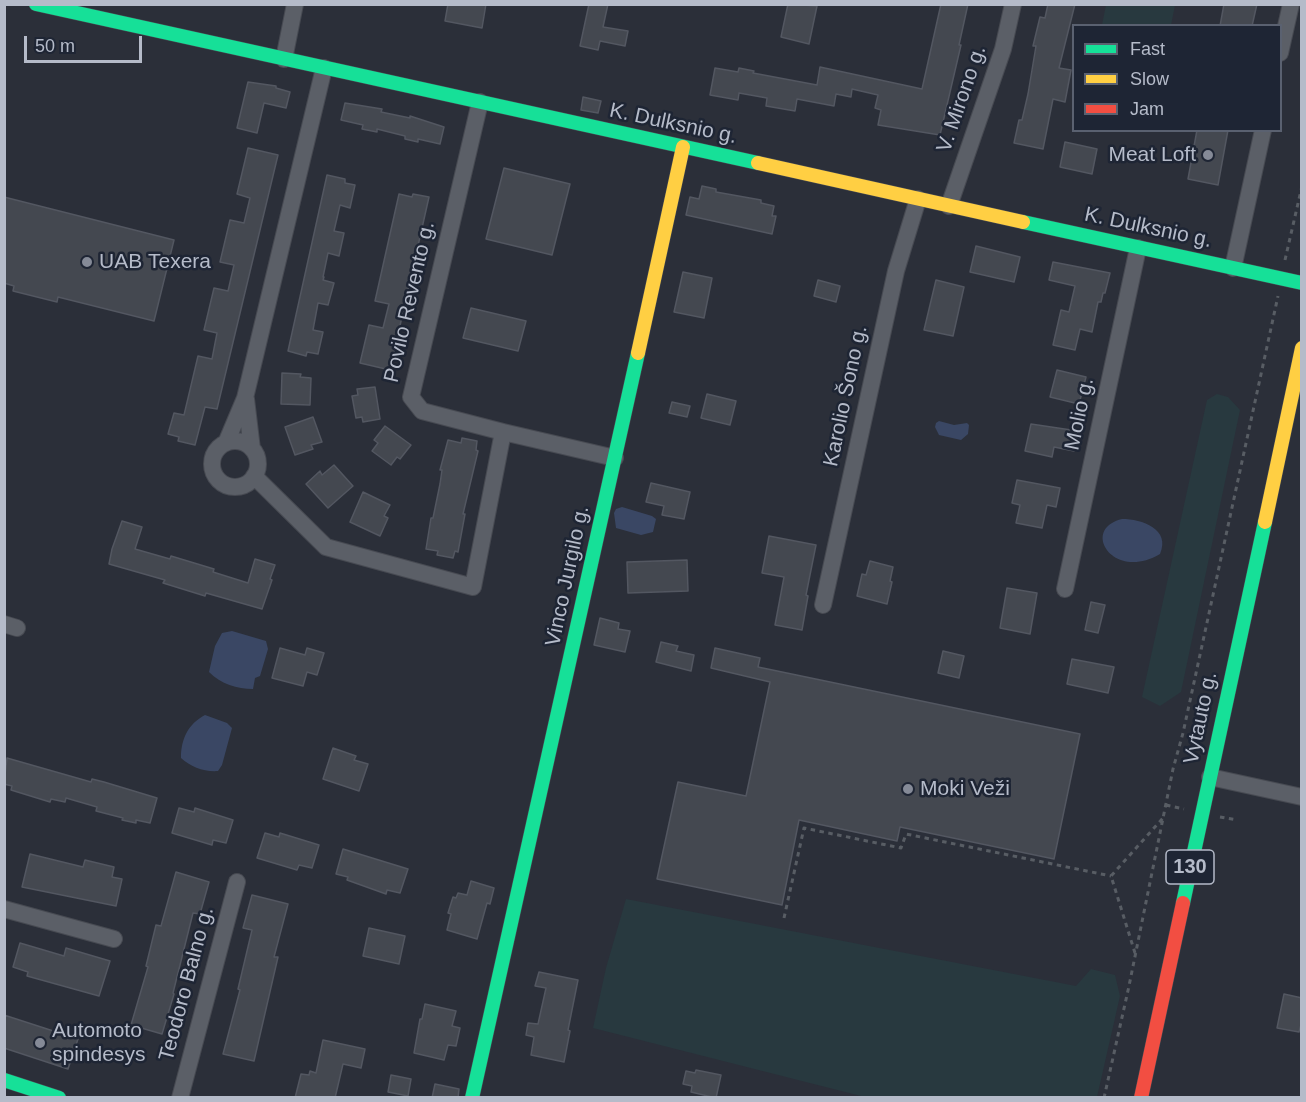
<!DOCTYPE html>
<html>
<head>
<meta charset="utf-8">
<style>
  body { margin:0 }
  #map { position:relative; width:1306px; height:1102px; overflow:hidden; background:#2b2f39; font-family:Arial,sans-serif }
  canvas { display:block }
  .frame { position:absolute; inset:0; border:6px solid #b5bbc9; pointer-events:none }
  .legend { position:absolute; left:1072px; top:24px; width:210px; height:108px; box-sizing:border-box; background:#1e2534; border:2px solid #5a6170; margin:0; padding:8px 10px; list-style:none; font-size:18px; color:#b5bbc9 }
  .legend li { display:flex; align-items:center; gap:12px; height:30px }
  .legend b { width:30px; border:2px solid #5a6170 }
  .scale { position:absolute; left:24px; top:36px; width:118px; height:27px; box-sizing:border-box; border:3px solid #b5bbc9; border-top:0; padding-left:8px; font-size:18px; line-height:21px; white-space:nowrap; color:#b5bbc9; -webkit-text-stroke:4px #1e2534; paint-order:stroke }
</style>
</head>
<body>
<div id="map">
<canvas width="1306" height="1102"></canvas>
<div class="frame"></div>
<ul class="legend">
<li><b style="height:8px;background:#16e098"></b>Fast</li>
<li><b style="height:8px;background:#ffcf43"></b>Slow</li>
<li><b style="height:8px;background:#f24e42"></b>Jam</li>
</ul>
<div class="scale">50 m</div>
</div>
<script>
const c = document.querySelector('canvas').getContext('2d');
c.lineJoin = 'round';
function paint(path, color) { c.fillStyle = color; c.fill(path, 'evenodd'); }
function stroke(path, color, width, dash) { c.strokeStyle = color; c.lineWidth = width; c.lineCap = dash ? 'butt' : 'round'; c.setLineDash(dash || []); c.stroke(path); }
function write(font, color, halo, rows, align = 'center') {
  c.font = font + ' Arial,sans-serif'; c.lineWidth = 5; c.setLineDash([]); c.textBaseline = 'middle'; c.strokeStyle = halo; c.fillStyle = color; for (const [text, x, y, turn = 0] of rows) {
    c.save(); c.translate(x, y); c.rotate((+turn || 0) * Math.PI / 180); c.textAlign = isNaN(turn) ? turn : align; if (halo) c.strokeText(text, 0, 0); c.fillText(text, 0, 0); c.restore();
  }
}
const green = new Path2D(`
  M1106,5V4L1175,5L1171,25H1102Z
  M1217,394L1228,397L1240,410L1181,692L1160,706L1142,697L1207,400Z
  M626,899L1076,986L1091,969L1115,975L1120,996L1097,1097H865L593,1028L606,968Z`);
const water = new Path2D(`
  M939,421L954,425L967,423L969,425L968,434L961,440L939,435L935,427L936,423Z
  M622,507L652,516L656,519L653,532L641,535L616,528L614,513L616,509Z
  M1122,519C1142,519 1171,529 1160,554C1113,582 1080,529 1122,519Z
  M232,631L266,641L268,649L260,676L255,678L253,689C237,689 221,684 209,672L215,646L222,633Z
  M205,715L227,723L232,728L222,765L218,771C204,772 191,767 181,758C181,739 188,724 205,715Z`);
const building = new Path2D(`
  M448,4H486L482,28L445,21Z
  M589,4H608L603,27L628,31L625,46L600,41L598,50L580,46Z
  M788,4L817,6L809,44L781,37Z
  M941,4H968L959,45H961L940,135L878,125L881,110L875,108L878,95L852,89L851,97L836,94L834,106L797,99L795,111L766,106L767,98L739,93L738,100L710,95L715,68L738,72L739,68L754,71L753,73L817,85L820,67L922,89Z
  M1048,4H1075L1059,68L1071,70L1065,102L1053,99L1043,149L1014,143L1019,120H1022L1028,94L1036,46H1033L1040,17L1045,18Z
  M1224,4H1257L1252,26H1220Z
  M248,82L276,86V88L290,92L286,108L264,103L257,133L237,128Z
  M583,97L601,101L598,113L581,110Z
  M345,103L382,109L381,112L410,118V116L444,127L440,144L418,139V142L405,139V136L377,129V132L362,129L363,125L341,120Z
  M1197,130H1228L1218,185L1188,179Z
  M1065,142L1097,149L1092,174L1060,167Z
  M248,148L278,155L217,409L205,407L195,445L178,441L179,437L168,434L174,413L184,415L198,356L212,359L217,333L204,330L214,288L228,291L234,265L220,262L230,220L244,223L250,198L237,194Z
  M504,168L570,184L552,255L486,239Z
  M327,175L345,179V183L355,185L350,208L340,205L334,231L344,233L339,256L328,253L323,277H324L323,280L334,283L328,305L318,303L313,330L323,332L318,354L307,352L306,356L288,351Z
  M702,186L716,189V192L761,200V203L774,206L772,216H776L772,234L686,215L690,197L699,199Z
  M399,194L412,197L413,194L429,197L390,370L360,363L369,325L383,328L389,304L375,301Z
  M4,197L174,240L154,321L58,297L57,302L13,291L14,286L4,283Z
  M976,246L1020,257L1014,282L970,272Z
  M1053,262L1110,273L1105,293H1103L1101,302H1098L1092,332L1080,329L1075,350L1053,345L1061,310L1069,312L1075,286L1049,280Z
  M683,272L712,278L704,318L674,312Z
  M818,280L840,286L836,302L814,296Z
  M936,280L964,287L953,336L924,330Z
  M471,308L526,321L518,351L463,338Z
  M1057,370L1086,377L1079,404L1050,397Z
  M282,373L301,374L300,377L311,378L310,405L281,404Z
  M375,387L380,419L363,422L362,417L356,418L352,396L358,395L357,389Z
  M707,394L736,401L730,425L701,418Z
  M672,402L690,406L687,417L669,413Z
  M313,417L322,442L311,445L313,449L295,455L285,427Z
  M1031,424L1078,431L1074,451L1054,447L1052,457L1025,451Z
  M385,426L411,445L400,459L397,457L391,465L372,451L378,443L374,440Z
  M462,438L477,441L476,450L478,451L463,514H465L458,552L455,551L453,558L437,555L438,551L426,549L431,518H433L440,484L442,470H440L448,440L461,443Z
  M334,465L353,486L328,508L306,484L320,471L322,475Z
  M1017,480L1060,488L1056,507L1047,505L1042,528L1016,523L1020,505L1012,503Z
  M651,483L690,492L684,519L662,515L664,506L646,502Z
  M363,492L390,505L384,516L388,518L380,536L350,522Z
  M122,521L142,527L135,549L170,559L171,556L214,569L213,572L248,583L255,559L275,565L270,579L272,580L262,609L206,593L205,596L163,583L165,580L109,564L112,549Z
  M769,536L816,545L806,595L808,596L802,630L775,625L784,577L762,573Z
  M687,560L688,591L628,593L627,562Z
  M870,561L893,567L890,581L892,582L887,604L857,596L862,574L866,575Z
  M1007,588L1037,593L1030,634L1000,628Z
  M1091,602L1105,605L1098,633L1085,630Z
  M600,618L619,623L618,629L630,631L625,652L594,645Z
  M661,642L678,646L676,651L694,655L691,671L656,662Z
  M280,648L305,655L307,648L324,653L317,675L307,672L303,686L272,678Z
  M715,648L760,658L758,667L1080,734L1054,859L900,827L897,841L799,820L782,905L657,879L678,782L746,796L770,682L711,668Z
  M943,651L964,656L959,678L938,673Z
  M1072,659L1114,667L1108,693L1067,684Z
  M333,748L356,756L354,760L368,764L359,791L323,779Z
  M7,758L91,782L92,779L104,782L157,798L150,823L136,820V823L122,820L123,818L96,811L97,807L66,798L65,802L51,799L50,802L11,790L12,786L4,784Z
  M179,808L194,812L195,808L233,820L226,843L213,840L212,845L172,833Z
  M265,833L279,837L280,833L319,845L312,868L299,865L297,870L257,858Z
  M343,849L408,869L400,893L387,890L386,894L347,880L348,877L336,874Z
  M30,854L83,867L85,860L114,867L112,877L122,879L116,906L22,887Z
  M176,872L209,882L200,914L193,913L173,993L174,994L162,1034L131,1025L148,967L146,966L156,925L161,926Z
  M471,881L494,888L490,904L487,903L477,939L447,930L451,914L448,913L453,897L456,898L458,893L467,895Z
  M252,895L288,904L274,957H278L254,1061L223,1054L240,990L238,989L252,930L243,928Z
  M369,928L405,936L399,964L363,956Z
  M20,943L64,956L66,948L110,961L99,996L27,976L28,972L13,967Z
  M539,972L578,980L568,1030L570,1031L564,1062L531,1055L534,1037L526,1035L528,1023L538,1024L546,988L535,986Z
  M1284,994L1302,998V1021L1299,1032L1277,1028Z
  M425,1004L456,1011L452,1026L460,1028L456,1046L448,1045L444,1060L414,1053L420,1019H422Z
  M4,1015L78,1039L68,1069L4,1048Z
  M323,1040L365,1049L361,1068L343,1064L335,1098H295L301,1074L309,1075L310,1071L316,1073Z
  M696,1070L721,1075L716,1098L691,1092L692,1086L683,1084L686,1071L695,1073Z
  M391,1075L411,1079L408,1096L388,1092Z
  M435,1084L459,1089L458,1098H432Z`);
const path = new Path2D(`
  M1285,260L1302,186
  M1166,805L1184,809
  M1220,817L1237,820
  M784,918L804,828L901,848L906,834L1111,876
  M1135,953L1111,876L1163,818
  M1104,1098L1129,986L1173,769L1183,733L1278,296`);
const street = new Path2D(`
  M1280,53L1291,4
  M284,59L295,4
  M949,206L1003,49L1013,4
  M1233,268L1263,130
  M246,399L252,449
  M503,432L615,458
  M212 464a23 23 0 1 1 46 0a23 23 0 1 1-46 0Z
  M226,443L245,398L324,68
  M254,476L326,547L473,587L503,432L422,411L411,397L480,102
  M1065,589L1138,248
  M823,605L896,271L918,199
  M4,624L17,628
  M1210,777L1302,797
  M4,909L114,939
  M180,1098L237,882`);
const fast = new Path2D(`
  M36,4L758,163
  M1023,222L1302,283
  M1183,903L1265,522
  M4,1080L59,1098
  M472,1098L638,353`);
const slow = new Path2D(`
  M758,163L1023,222
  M638,353L683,147
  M1265,522L1302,348`);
const jam = new Path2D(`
  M1141,1098L1183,903`);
const markers = [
  [1208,155,6,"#858a97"],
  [87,262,6,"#858a97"],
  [908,789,6,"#858a97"],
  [40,1043,6,"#858a97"]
];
const shields = [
  [1190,867,48]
];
const shieldNames = [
  ["130",1190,867]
];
const streetNames = [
  ["V. Mirono g.",962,99,-71],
  ["K. Dulksnio g.",673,124,12],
  ["K. Dulksnio g.",1148,228,12],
  ["Povilo Revento g.",410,302,-77],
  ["Karolio Šono g.",846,396,-78],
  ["Molio g.",1080,414,-78],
  ["Vinco Jurgilo g.",568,576,-78],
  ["Vytauto g.",1201,718,-78],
  ["Teodoro Balno g.",187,984,-75]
];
const poiNames = [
  ["Meat Loft",1196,155,"right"],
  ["UAB Texera",99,262],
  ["Moki Veži",920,789],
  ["Automoto",52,1031],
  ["spindesys",52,1055]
];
paint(green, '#28393f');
paint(water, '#3a4764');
paint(building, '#444850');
stroke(building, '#535761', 1.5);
stroke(street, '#474a52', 18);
stroke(fast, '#474a52', 15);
stroke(slow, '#474a52', 15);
stroke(jam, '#474a52', 15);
stroke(path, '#585d64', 3, [4.5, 4.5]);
stroke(street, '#5b5f67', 16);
stroke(fast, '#16e098', 14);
stroke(slow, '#ffcf43', 14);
stroke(jam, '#f24e42', 14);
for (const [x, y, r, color] of markers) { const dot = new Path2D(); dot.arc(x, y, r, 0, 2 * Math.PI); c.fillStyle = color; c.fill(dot); stroke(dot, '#1e2534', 2); }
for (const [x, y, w] of shields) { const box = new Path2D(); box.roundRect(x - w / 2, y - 17, w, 34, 4.5); c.fillStyle = '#1e2534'; c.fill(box); stroke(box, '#b5bbc9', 1.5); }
write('bold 20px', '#b5bbc9', null, shieldNames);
write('21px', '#b5bbc9', '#1e2534', streetNames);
write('21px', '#b5bbc9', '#1e2534', poiNames, 'left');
</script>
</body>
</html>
